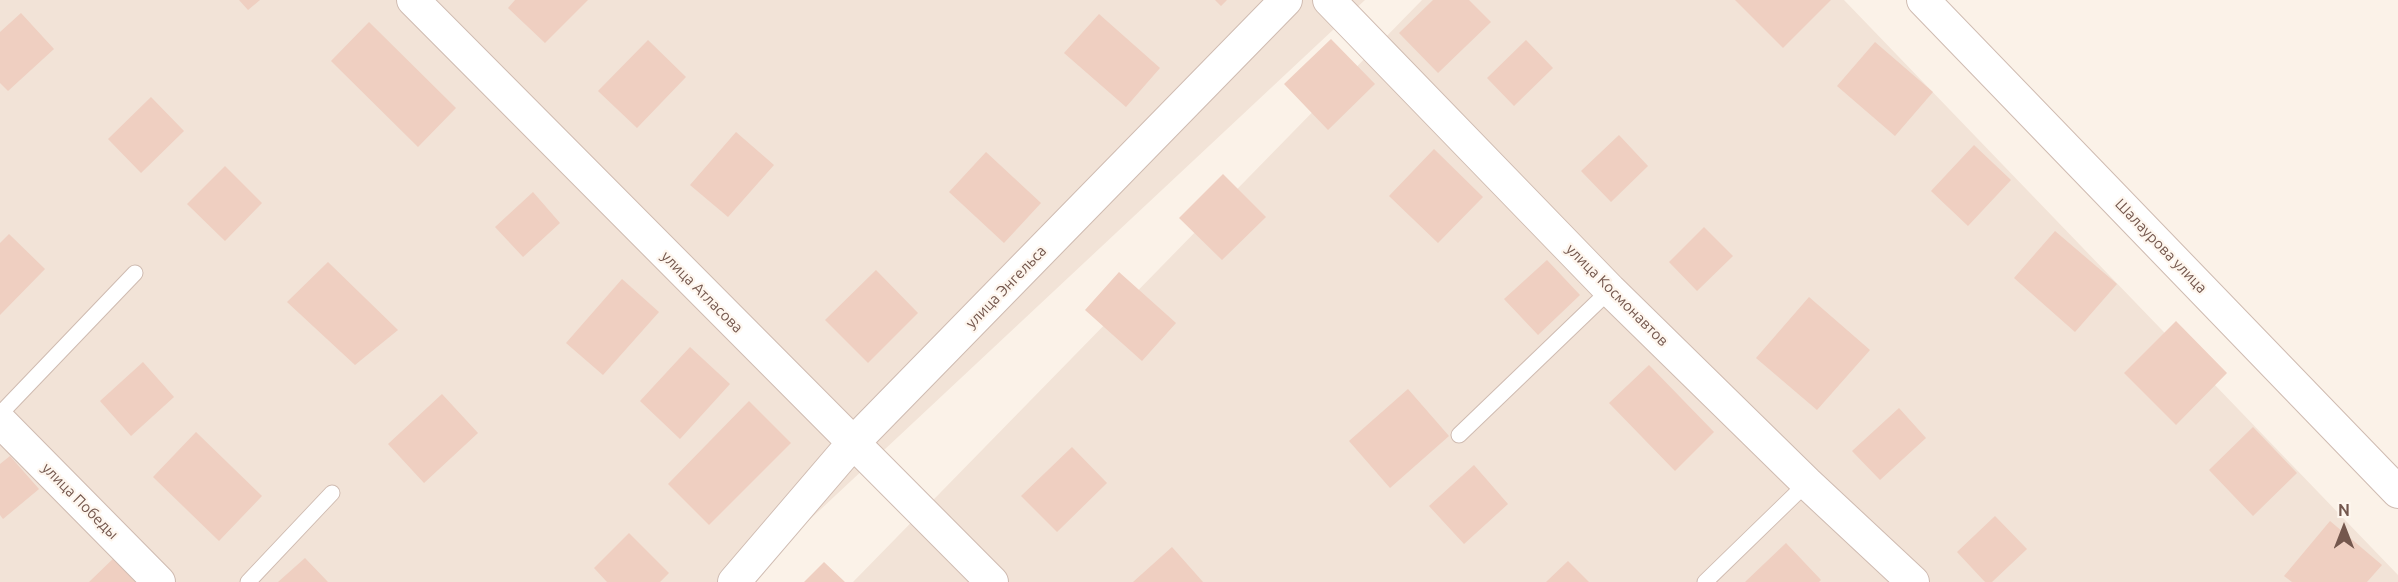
<!DOCTYPE html>
<html>
<head>
<meta charset="utf-8">
<style>
  body { margin:0 }
  #map { position:relative; width:2398px; height:582px; overflow:hidden; background:#fbf2e8; font-family:Ubuntu,sans-serif }
  canvas { display:block }
  .north { position:absolute; left:2314px; top:498px; width:60px; height:60px; -webkit-text-stroke:4px #fef6ee; paint-order:stroke; rotate:0deg; font-size:16px; font-weight:700; line-height:24px; text-align:center; color:#74574d }
  .north::after { content:''; display:block; margin:auto; width:21px; height:27px; background:#74574d; clip-path:polygon(50% 0,100% 100%,50% 72%,0 100%) }
</style>
</head>
<body>
<div id="map">
<canvas width="2398" height="582"></canvas>
<div class="north">N</div>
</div>
<script>
const c = document.querySelector('canvas').getContext('2d');
c.lineJoin = 'round';
function paint(path, color) { c.fillStyle = color; c.fill(path, 'evenodd'); }
function stroke(path, color, width, dash) { c.strokeStyle = color; c.lineWidth = width; c.lineCap = dash ? 'butt' : 'round'; c.setLineDash(dash || []); c.stroke(path); }
function write(font, color, halo, rows, align = 'center') {
  c.font = font + ' Ubuntu,sans-serif'; c.lineWidth = 4.5; c.setLineDash([]); c.textBaseline = 'middle'; c.strokeStyle = halo; c.fillStyle = color; for (const [text, x, y, turn = 0] of rows) {
    c.save(); c.translate(x, y); c.rotate((+turn || 0) * Math.PI / 180); c.textAlign = isNaN(turn) ? turn : align; if (halo) c.strokeText(text, 0, 0); c.fillText(text, 0, 0); c.restore();
  }
}
const residential = new Path2D(`
  M0,0H1365L743,582H0Z
  M1422,0H1844L2398,575V582H853Z`);
const building = new Path2D(`
  M239,0H260L248,10Z
  M515,0H588L545,43L508,8Z
  M1215,0H1227L1221,6Z
  M1433,0H1469L1491,22L1438,73L1399,33Z
  M1735,0H1831L1783,48Z
  M21,13L54,49L8,91L0,83V32Z
  M1099,14L1160,68L1126,107L1064,53Z
  M369,22L456,108L418,147L331,61Z
  M1331,39L1375,84L1328,130L1284,84Z
  M648,40L686,77L637,128L598,91Z
  M1526,40L1553,68L1514,106L1487,78Z
  M1875,42L1933,92L1895,136L1837,86Z
  M151,97L184,131L141,173L108,139Z
  M736,132L774,165L728,217L690,185Z
  M1619,135L1648,166L1611,202L1581,171Z
  M1974,145L2011,180L1968,226L1931,191Z
  M1434,149L1483,197L1438,243L1389,196Z
  M986,152L1041,203L1004,243L949,192Z
  M225,166L262,203L225,241L187,204Z
  M1223,174L1266,217L1222,260L1179,218Z
  M533,192L560,223L523,257L495,227Z
  M1704,227L1733,256L1697,291L1669,262Z
  M2055,231L2117,284L2075,332L2014,278Z
  M9,234L45,269L0,315V243Z
  M1547,260L1580,295L1538,335L1504,299Z
  M328,262L398,330L355,365L287,302Z
  M876,270L918,313L868,363L825,320Z
  M1119,272L1176,323L1142,361L1085,310Z
  M622,279L659,312L603,375L566,343Z
  M1809,297L1870,350L1817,410L1756,358Z
  M2176,321L2227,373L2176,425L2124,373Z
  M690,347L730,384L680,439L640,401Z
  M143,362L174,397L131,436L100,401Z
  M1649,365L1714,432L1675,471L1609,403Z
  M1408,389L1449,436L1390,488L1349,441Z
  M442,394L478,433L424,483L388,444Z
  M749,401L791,443L709,525L668,484Z
  M1899,408L1926,438L1880,480L1852,451Z
  M2253,427L2297,473L2253,516L2209,470Z
  M196,432L262,496L219,541L153,477Z
  M1072,447L1107,483L1057,532L1021,496Z
  M10,456L39,489L3,519L0,515V464Z
  M1474,465L1508,504L1464,544L1429,506Z
  M1995,516L2027,549L1992,582H1985L1957,552Z
  M2330,521L2382,565L2367,582H2292L2284,576Z
  M629,533L669,573L660,582H607L594,568Z
  M1786,543L1821,580L1819,582H1745Z
  M1172,547L1203,582H1133Z
  M117,555L143,582H89Z
  M305,558L328,582H278Z
  M1568,561L1589,582H1546Z
  M824,562L845,582H804Z`);
const lane = new Path2D(`
  M0,414L135,273
  M1459,435L1610,290
  M248,582L332,493
  M1705,582L1807,483`);
const street = new Path2D(`
  M413,0L992,582
  M1329,0L1610,290L1807,483L1913,582
  M1923,0L2398,492
  M0,421L159,582
  M734,582L853,443L1286,0`);
const streetNames = [
  ["Шалаурова улица",2161,246,46],
  ["улица Энгельса",1006,287,-46],
  ["улица Атласова",702,292,45],
  ["улица Космонавтов",1617,295,45],
  ["улица Победы",80,501,45]
];
paint(residential, '#f2e3d7');
paint(building, '#efcfc1');
stroke(lane, '#cfbbb1', 17);
stroke(street, '#cfbbb1', 34);
stroke(lane, '#fff', 15);
stroke(street, '#fff', 32);
write('15px', '#74574d', '#fef6ee', streetNames);
</script>
</body>
</html>
